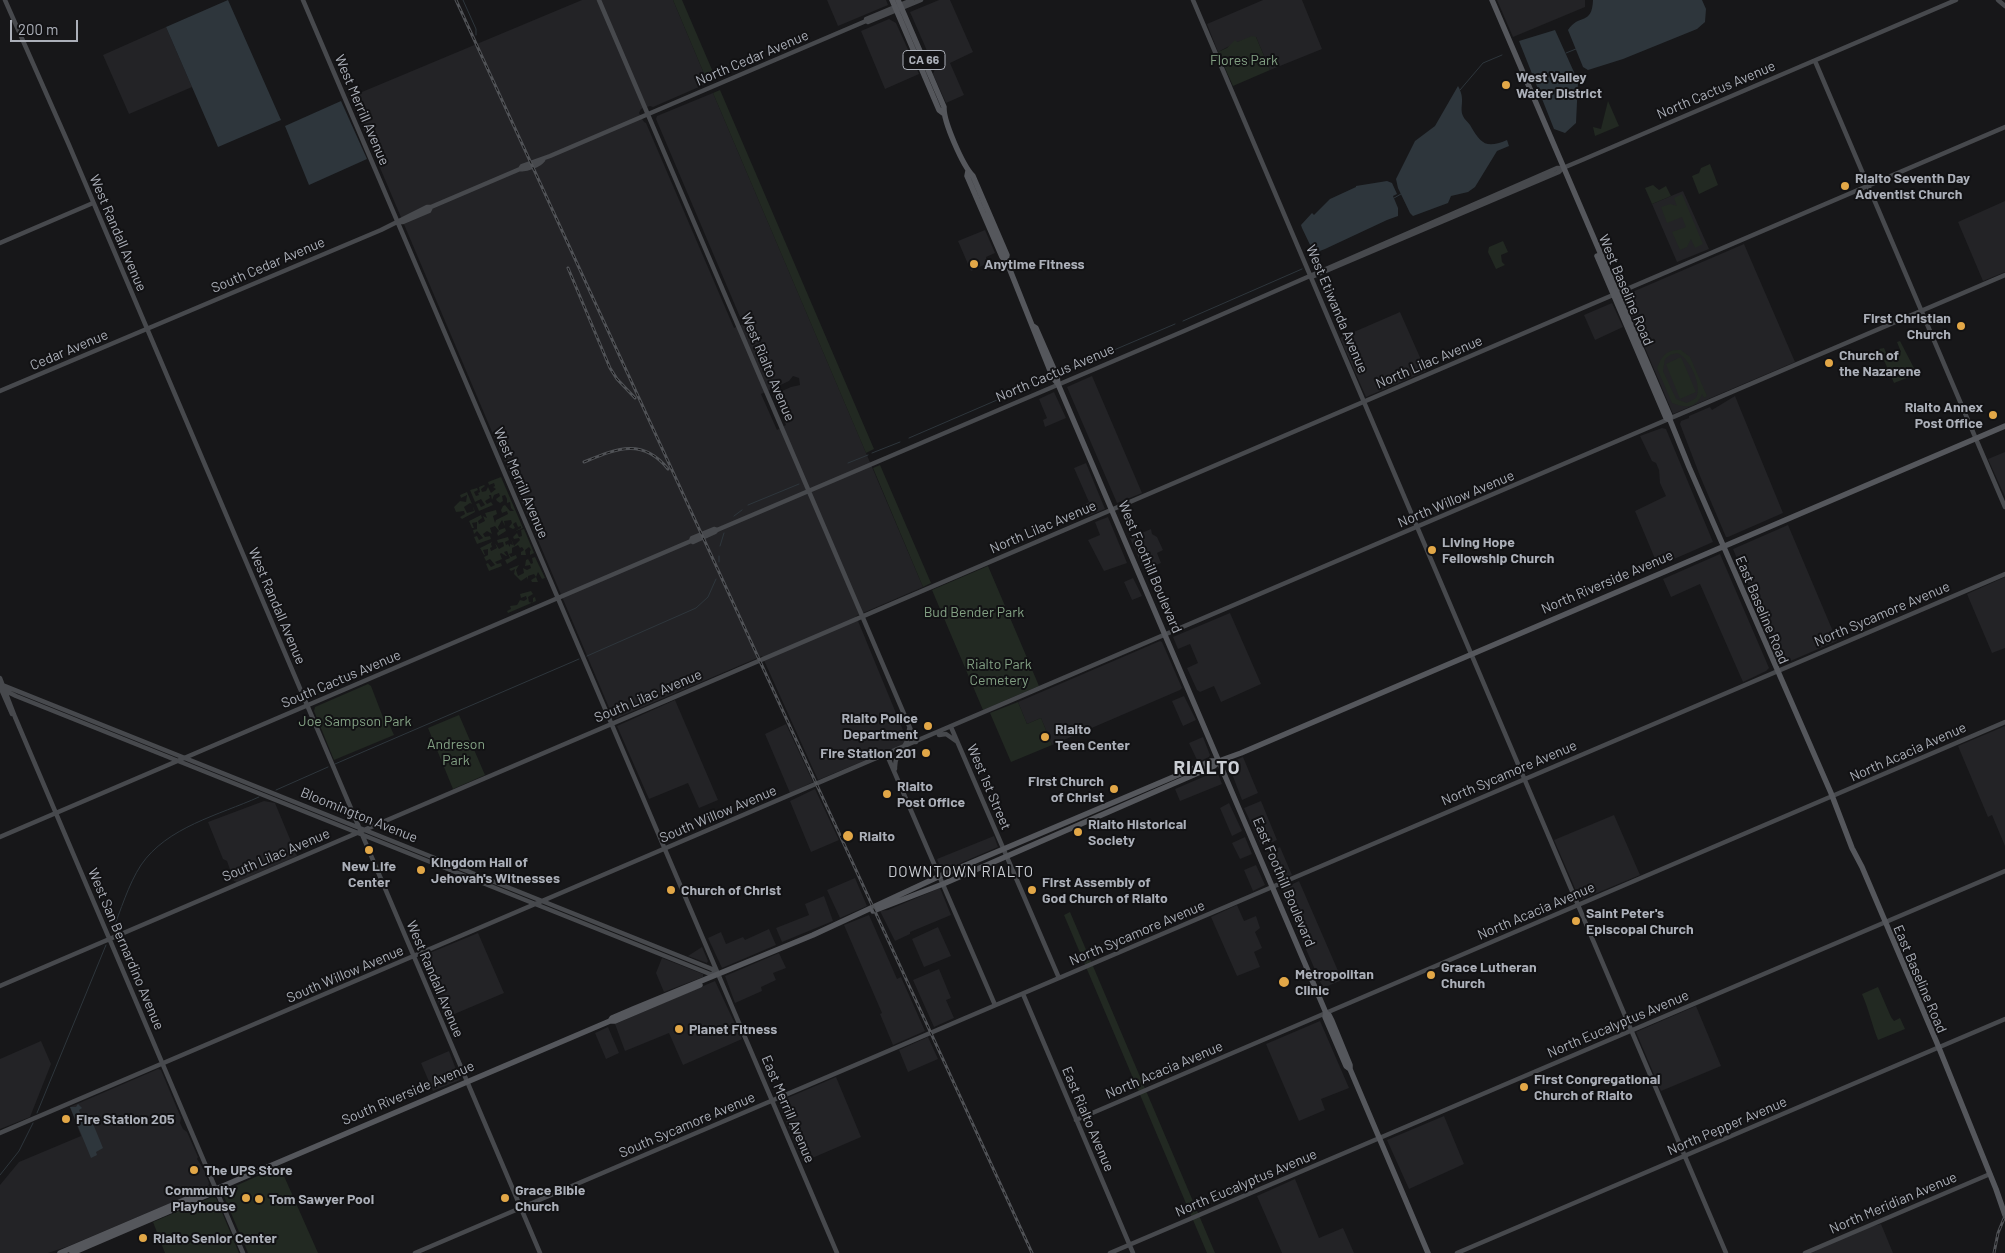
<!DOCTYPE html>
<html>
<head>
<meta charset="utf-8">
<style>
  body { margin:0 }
  #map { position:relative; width:2005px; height:1253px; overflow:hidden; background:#171719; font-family:Barlow,sans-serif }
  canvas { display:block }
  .scale { position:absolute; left:10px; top:20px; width:68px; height:22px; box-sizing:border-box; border:2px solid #abafb8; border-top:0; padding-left:6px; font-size:15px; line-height:18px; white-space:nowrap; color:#abafb8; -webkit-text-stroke:4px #121214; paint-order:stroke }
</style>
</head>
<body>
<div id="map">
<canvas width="2005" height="1253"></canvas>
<div class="scale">200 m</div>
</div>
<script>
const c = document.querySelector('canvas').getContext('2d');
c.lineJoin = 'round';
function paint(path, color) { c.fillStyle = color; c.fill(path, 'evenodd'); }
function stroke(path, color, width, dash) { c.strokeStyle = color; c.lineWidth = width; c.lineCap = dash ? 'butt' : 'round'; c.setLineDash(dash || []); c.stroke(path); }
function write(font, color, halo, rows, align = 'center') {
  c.font = font + ' Barlow,sans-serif'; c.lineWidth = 4; c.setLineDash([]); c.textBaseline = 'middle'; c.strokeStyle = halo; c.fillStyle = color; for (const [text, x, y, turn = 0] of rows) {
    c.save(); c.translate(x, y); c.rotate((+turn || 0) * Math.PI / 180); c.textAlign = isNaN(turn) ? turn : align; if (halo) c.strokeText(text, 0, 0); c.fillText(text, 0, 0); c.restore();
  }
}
const built = new Path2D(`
  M582,0H673L708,83L653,107L650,106L641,109L639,113L644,122L646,123L734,328L743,324L656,119L657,116L713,93L923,587L856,616L907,740L904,744L818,780L762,656L617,718L613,717L350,97ZM793,376L799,378L800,385L791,387L773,395L786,425L777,430L761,394L789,381Z
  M827,0H886L888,5L838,26Z
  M939,0H950L973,52L950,63L964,95L946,103L933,74L935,69L910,12Z
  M1263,0H1302L1322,49L1270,70L1256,37L1237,42L1218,52L1207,24Z
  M1497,0H1585V7L1513,37Z
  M889,19L896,23L919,74L885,89L861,31Z
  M166,27L192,87L129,114L103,55Z
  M1683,191L1709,249L1677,262L1652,204Z
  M2005,201V272L1983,281L1958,222Z
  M985,230L995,253L986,257L988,263L971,271L958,241Z
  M1744,244L1795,362L1673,414L1623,296Z
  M1612,303L1623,327L1595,340L1584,315Z
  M1400,312L1426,371L1366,397L1340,338Z
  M1092,376L1142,493L1117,503L1067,387Z
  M1054,392L1066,418L1045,427L1043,420L1047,418L1039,399Z
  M1735,396L1783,513L1728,537H1726L1700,476L1680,424L1681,421L1689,418V416L1710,407L1712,410Z
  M1662,428L1666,429L1713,542L1658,566L1635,511L1666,496L1660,483L1659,470L1656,463L1652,461L1640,436Z
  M2005,452V497L1988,459Z
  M1086,463L1105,509L1088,516L1083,505L1089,502L1074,468Z
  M1108,517L1127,563L1104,571L1088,540L1100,535L1095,522Z
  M1788,525L1837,641L1781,665L1733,549Z
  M1151,529L1152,534L1157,537L1163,550L1157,553L1161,563L1144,570L1130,538Z
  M1720,554L1769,668L1766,671L1743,682L1700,584L1671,597L1663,579Z
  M2005,577V648L1992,653L1967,594Z
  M1133,578L1142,596L1132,600L1124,582Z
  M1230,613L1261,684L1221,702L1214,686L1200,692L1197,690L1187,668L1198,663L1190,644L1178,649L1173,637Z
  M1160,641L1162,642L1182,688L1180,690L1052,745L1041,718L1027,724L1018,702Z
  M1184,696L1196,720L1183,726L1172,701Z
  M675,700L718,800L699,808L688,783L649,799L617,726Z
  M786,724L813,782L790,793L765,734Z
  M2005,726V846L1992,815L1988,817L1958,746Z
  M1203,737L1210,755L1209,757L1198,762L1189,743Z
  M1243,757L1258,793L1242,800L1229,766L1231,762Z
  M1217,771L1222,784L1180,801L1175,789Z
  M815,789L839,840L811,852L790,801Z
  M264,801L275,803L297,856L237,882L234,881L227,861L223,859L208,822Z
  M1261,801L1277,840L1262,847L1244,808Z
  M1229,803L1242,831L1232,836L1220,808Z
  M1614,815L1640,875L1580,900L1554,840Z
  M994,836L998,847L942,871L937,859Z
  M1245,837L1252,854L1240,859L1232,843Z
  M1280,847L1292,875L1279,880H1276L1267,853Z
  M1256,865L1265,885L1253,891L1244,870Z
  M855,878L867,906L840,918L827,890Z
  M1299,881L1342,980L1323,988L1284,899L1286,898L1282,889Z
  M940,888L951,915L910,932V934L895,941L880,911L888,910Z
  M824,896L833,921L782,942L776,928L809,915L805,904Z
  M1237,905L1244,921L1256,916L1260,928L1255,932L1262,948L1254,952L1260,967L1237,976L1211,917Z
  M869,915L897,979L901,977L925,1031L893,1045L880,1014L882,1013L844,925Z
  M938,927L951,956L924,967L912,939Z
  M769,929L776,945L722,968L708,938L721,932L726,944L743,937L745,940Z
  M478,933L504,993L445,1018L420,957Z
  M702,947L708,961L707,963L688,956Z
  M779,953L786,968L773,973L776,980L761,987L762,991L735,1003L725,976Z
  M662,958L703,974V977L664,992L656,973Z
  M939,969L951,998L946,1000L954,1018L934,1027L913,980Z
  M715,981L742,1039L683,1065L669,1033L625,1051L615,1024Z
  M1696,1006L1721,1066L1661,1091L1636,1032Z
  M1320,1021L1349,1088L1321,1099L1325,1110L1299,1121L1266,1044Z
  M608,1027L619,1053L606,1059L595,1033Z
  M928,1037L938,1059L908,1072L899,1050Z
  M41,1041L51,1064L30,1117L0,1129V1059Z
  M449,1051L460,1080L433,1091L421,1063Z
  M158,1069L161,1070L181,1118L180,1123L183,1129L187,1132L198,1157L197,1159L203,1168L209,1183L208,1187L69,1246L48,1253H0V1185L19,1162L81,1136L70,1107Z
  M836,1077L861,1137L803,1162L778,1102Z
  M1444,1116L1464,1164L1409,1189L1387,1140Z
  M1295,1179L1319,1238L1343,1228L1354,1253H1282L1257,1196Z
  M1881,1224L1893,1253H1808L1865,1228Z`);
const green = new Path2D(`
  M673,0H682L716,79L708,83Z
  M1252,36L1256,37L1270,70L1233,86L1218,52L1227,48L1235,40L1237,42Z
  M720,90L874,449L866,453L713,93Z
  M1608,101L1619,126L1595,136L1593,127L1601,129Z
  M1710,164L1718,185L1699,194L1692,176L1699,173L1701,168Z
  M1653,185L1659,190L1666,186L1671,196L1652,204L1645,188Z
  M1682,194L1703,244L1695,248L1691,239L1687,247L1680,250L1672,232L1686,227L1682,217L1667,223L1661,207L1670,204L1677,206L1674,198Z
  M1503,241L1508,252L1501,255L1502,262L1505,265L1496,269L1488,252L1489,247Z
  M1900,341L1917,374L1894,383L1879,349L1884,348L1888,357L1901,352L1897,342Z
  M1681,350L1690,357L1707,396L1704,398L1702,394C1696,409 1685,408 1672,403L1657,368C1662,356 1666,349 1681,350ZM1677,353C1689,357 1703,386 1696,398L1687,403L1676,399L1663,371L1665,359L1670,355Z
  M1681,357L1696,392L1680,399L1666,364Z
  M880,465L931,583L923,587L873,468Z
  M501,477L523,528L514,532L521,528V526L518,527L516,522L513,524L515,528L513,529L509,527L512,523L511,520L504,521L505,526L502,520L498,527L499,530L505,528L506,531L498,536L497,533L499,531L495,526L490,528L492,534L487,531L483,534L485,537L490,536L491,539L477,544L474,537L477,536L479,540L483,538L477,531L474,534L473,530L477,529V522L472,523L474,528H472L469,521L481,515L482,518L478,521L479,524L485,521L483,516L487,518L485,513L496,510L497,514L493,516L495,523L496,520L508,514L507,511L502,513L501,510L503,506L505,505L510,511H514L511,508L510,502L507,503V499L505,495L502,496L503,501L500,503L497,501L496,499L500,496L499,493L494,495L492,500L491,495H489L490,498L485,501L487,504L491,502L493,505L479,511L476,504L479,503L481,507L485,505L481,499L475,502L470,490L477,488L478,490L474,492L476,496L479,495L478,493L480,492L479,487L484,485L485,486L481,489L482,492L486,491L488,487L491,493L496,489L493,487L495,486L494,483L489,485L488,482Z
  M467,492L472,504L470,503L464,507L467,513L474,511L473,506L475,512L462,519L460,517L465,514L464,511L456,512L454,507L460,501L466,502L467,495L461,498L460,495Z
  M524,529L534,553L530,555V551L531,550L529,547L525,550L526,555H521V552L524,550L522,547L520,548L518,545L512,548V553L509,554L511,557L516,555L517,558L507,564L505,560L510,558L507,551L504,552L507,556H506L501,553L500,554L502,559L495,562L497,564L501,563L502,566L489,571L486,564L488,563L491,567L495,565L490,559L486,561L484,557L488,555V549L483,550L485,555H484L480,548L492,542L491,544L492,547L490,548L491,551L497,548L495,543L499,549L504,546L503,542L498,543L497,540L508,537L509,540L505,542L506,545L508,544L510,547V544L513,545L511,538L514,546L520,540L519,538L514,539L513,537L517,533L519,537L522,536L521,530Z
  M535,557L545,578L542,579L538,572L536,577L538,582H532L531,580L536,577L534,574L528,576V580L527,577L521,581L514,574L515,569L511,571L509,569L519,565L516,570L518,576L524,573L523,568L527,570L531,568L530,565L525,566L526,560L528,559L531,564L533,563L532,558Z
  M988,566L1039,686L983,710L932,590Z
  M531,591L533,594L528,597L529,602L533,603V598L535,597L536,601L508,613L507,611L511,609L510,606L517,605L520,600L524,601L527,599L526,596L521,598L520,594Z
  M368,684L371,686L384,720L389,724L394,735L334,760L314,711L315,707Z
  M1018,702L1027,724L1041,718L1052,745L1011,762L990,713Z
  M459,715L485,775L453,789L428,728Z
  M1070,912L1215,1253H1207L1064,915Z
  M1878,987L1891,1017L1894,1021L1900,1018L1905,1029L1878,1040C1872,1025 1869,1010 1862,994Z
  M280,1166V1167L318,1253H248L246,1248L222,1192Z
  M212,1197L216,1198L239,1253H165L153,1222Z`);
const water = new Path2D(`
  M228,0L281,120L218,147L166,27Z
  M1593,0H1702L1706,9L1705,22L1697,29L1623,59L1588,70L1583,67L1568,30C1579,13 1592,26 1593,0Z
  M1555,30L1578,81L1576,123L1565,133L1554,129L1519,41Z
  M1458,86C1466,100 1459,107 1463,116C1464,119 1468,122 1470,125C1481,144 1486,149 1507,140L1509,146L1497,151L1475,187L1468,192L1451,196L1448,203L1413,216L1410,213L1398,188L1396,179L1415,141L1435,126Z
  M341,101L367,159L309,185L285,126Z
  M1387,181L1392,183L1397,194L1393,196L1398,208V216L1387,220L1325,249L1317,252L1312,249L1302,228L1301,225L1312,213L1314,215L1330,199L1356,187V186Z
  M78,1104L82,1108L79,1110L81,1116L89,1114L103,1148L96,1152L97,1155L91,1158L70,1107H76Z`);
const stream = new Path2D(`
  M463,0L476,29V35
  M1566,53L1576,49
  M1460,90L1483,63L1502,55
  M1394,198L1401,194
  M1183,321L1302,269
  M1060,373L1175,324
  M909,438L1048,378
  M872,453L900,442
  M848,463L868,455
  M748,505L799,484
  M734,516L742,510
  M720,546L724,533
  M719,556V562
  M587,656L696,608L708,597L716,579
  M335,764L579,659
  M276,790L328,767
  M112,932C121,910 128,885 141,865C167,827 219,815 259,797
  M37,1113L106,945
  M0,1175L19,1151L33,1123`);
const secondary = new Path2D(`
  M5,0L69,145L540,1253
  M303,0L837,1253
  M599,0L916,742
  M1193,0L1726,1253
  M1998,0L2005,6
  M866,21V19L912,0
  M1815,61L2005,507
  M520,169C527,170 539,165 543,160
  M398,222H403L429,211L431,207
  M0,243L93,203
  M1310,276H1314L1533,183L1559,172L1563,168
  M0,391L381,230L427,207H431L520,169L522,166L550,156L866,21L868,22L921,0
  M691,541L692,538L714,529L717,530
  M0,678L15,717L243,1253
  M0,684L712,969L718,973
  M0,688L16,696L710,974H716
  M1,689L12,714
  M951,727L1059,978
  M939,735L946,734L956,741
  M887,755L995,1005
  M895,769C894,749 910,749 909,729
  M0,837L691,541L693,542L715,532L717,530L757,513L1184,331L1557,168H1563L1582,160L1956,0
  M0,986L2005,127
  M1023,994L1133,1253
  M1076,1120L2005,722
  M0,1133L2005,275
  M415,1253L2005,574
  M1110,1253L2005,871
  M1457,1253L2005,1019
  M1805,1253L1990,1174`);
const primary = new Path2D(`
  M892,0L939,110L943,113
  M898,0L944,107C943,121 963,166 973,176L1007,255L1006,260L1053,378L1058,384
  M1492,0L1670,416V420L1689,467L1831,793L1852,848L1862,867L1937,1043L1996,1189L2005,1215
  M968,171L967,176L1002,257L1006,260
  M1597,256L1666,418L1670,420
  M1033,326L1036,328L1057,376L1058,384L1326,1013L1325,1017L1346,1066L1350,1069
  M873,911L943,884L1214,766L1219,761
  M1326,1013L1329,1015L1332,1021L1350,1065V1069L1428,1253
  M610,1021H615L700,985
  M60,1253L210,1189H216
  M72,1253L212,1193L216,1189L610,1021L612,1018L633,1009L813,935L940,876L1211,761H1219L1241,753L2005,426`);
const rail = new Path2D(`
  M456,0L1032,1253
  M568,268L610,368L617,379L635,398
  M584,462C616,449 642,437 668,469
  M1994,1253L1998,1233L2005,1216`);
const markers = [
  [1506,85,5,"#e2a747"],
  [1845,186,5,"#e2a747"],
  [974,264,5,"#e2a747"],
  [1961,326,5,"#e2a747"],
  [1829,363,5,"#e2a747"],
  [1993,415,5,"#e2a747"],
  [1432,550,5,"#e2a747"],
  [928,726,5,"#e2a747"],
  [1045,737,5,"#e2a747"],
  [926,753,5,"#e2a747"],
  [1114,789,5,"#e2a747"],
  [887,794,5,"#e2a747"],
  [1078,832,5,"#e2a747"],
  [848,836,6,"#e2a747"],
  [369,850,5,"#e2a747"],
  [421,870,5,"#e2a747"],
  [671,890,5,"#e2a747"],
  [1032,890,5,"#e2a747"],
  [1576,921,5,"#e2a747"],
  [1431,975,5,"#e2a747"],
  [1284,982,6,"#e2a747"],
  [679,1029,5,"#e2a747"],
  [1524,1087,5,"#e2a747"],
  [66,1119,5,"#e2a747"],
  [194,1170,5,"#e2a747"],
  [246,1198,5,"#e2a747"],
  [505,1198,5,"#e2a747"],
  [259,1199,5,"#e2a747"],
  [143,1238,5,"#e2a747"]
];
const shields = [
  [924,60,42]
];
const shieldNames = [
  ["CA 66",924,60]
];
const streetNames = [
  ["North Cedar Avenue",752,58,-23],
  ["North Cactus Avenue",1716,90,-23],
  ["West Merrill Avenue",362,110,67],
  ["West Randall Avenue",118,233,67],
  ["South Cedar Avenue",268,265,-23],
  ["West Baseline Road",1626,290,67],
  ["West Etiwanda Avenue",1337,309,67],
  ["Cedar Avenue",69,350,-23],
  ["North Lilac Avenue",1429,362,-23],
  ["West Rialto Avenue",768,367,67],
  ["North Cactus Avenue",1055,373,-23],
  ["West Merrill Avenue",521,483,67],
  ["North Willow Avenue",1456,499,-23],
  ["North Lilac Avenue",1043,527,-23],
  ["West Foothill Boulevard",1150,567,67],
  ["North Riverside Avenue",1607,582,-23],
  ["West Randall Avenue",277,606,67],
  ["East Baseline Road",1762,610,67],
  ["North Sycamore Avenue",1882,614,-23],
  ["South Cactus Avenue",341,679,-23],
  ["South Lilac Avenue",648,696,-23],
  ["North Acacia Avenue",1908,752,-24],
  ["North Sycamore Avenue",1509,773,-23],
  ["West 1st Street",989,787,67],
  ["South Willow Avenue",718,814,-23],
  ["Bloomington Avenue",359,815,22],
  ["South Lilac Avenue",276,855,-23],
  ["East Foothill Boulevard",1284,882,67],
  ["North Acacia Avenue",1536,911,-23],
  ["North Sycamore Avenue",1137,933,-23],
  ["West San Bernardino Avenue",126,949,67],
  ["South Willow Avenue",345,974,-23],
  ["West Randall Avenue",435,979,67],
  ["East Baseline Road",1920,979,67],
  ["North Eucalyptus Avenue",1618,1024,-23],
  ["North Acacia Avenue",1164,1070,-23],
  ["South Riverside Avenue",408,1093,-23],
  ["East Merrill Avenue",788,1109,67],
  ["East Rialto Avenue",1088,1119,67],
  ["South Sycamore Avenue",687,1125,-23],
  ["North Pepper Avenue",1727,1126,-23],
  ["North Eucalyptus Avenue",1246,1183,-23],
  ["North Meridian Avenue",1893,1203,-23]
];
const parkNames = [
  ["Flores Park",1244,60],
  ["Bud Bender Park",974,612],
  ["Rialto Park",999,664],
  ["Cemetery",999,680],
  ["Joe Sampson Park",355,721],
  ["Andreson",456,744],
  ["Park",456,760]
];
const poiNames = [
  ["West Valley",1516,77],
  ["Water District",1516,93],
  ["Rialto Seventh Day",1855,178],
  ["Adventist Church",1855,194],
  ["Anytime Fitness",984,264],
  ["First Christian",1951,318,"right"],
  ["Church",1951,334,"right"],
  ["Church of",1839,355],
  ["the Nazarene",1839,371],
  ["Rialto Annex",1983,407,"right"],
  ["Post Office",1983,423,"right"],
  ["Living Hope",1442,542],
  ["Fellowship Church",1442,558],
  ["Rialto Police",918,718,"right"],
  ["Department",918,734,"right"],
  ["Rialto",1055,729],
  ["Teen Center",1055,745],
  ["Fire Station 201",916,753,"right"],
  ["First Church",1104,781,"right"],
  ["of Christ",1104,797,"right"],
  ["Rialto",897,786],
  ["Post Office",897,802],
  ["Rialto Historical",1088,824],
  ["Society",1088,840],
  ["Rialto",859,836],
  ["Kingdom Hall of",431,862],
  ["Jehovah's Witnesses",431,878],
  ["New Life",369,866,"center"],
  ["Center",369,882,"center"],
  ["First Assembly of",1042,882],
  ["God Church of Rialto",1042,898],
  ["Church of Christ",681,890],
  ["Saint Peter's",1586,913],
  ["Episcopal Church",1586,929],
  ["Grace Lutheran",1441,967],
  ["Church",1441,983],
  ["Metropolitan",1295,974],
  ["Clinic",1295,990],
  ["Planet Fitness",689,1029],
  ["First Congregational",1534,1079],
  ["Church of Rialto",1534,1095],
  ["Fire Station 205",76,1119],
  ["The UPS Store",204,1170],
  ["Community",236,1190,"right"],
  ["Playhouse",236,1206,"right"],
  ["Grace Bible",515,1190],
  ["Church",515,1206],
  ["Tom Sawyer Pool",269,1199],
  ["Rialto Senior Center",153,1238]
];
const neighbourhoodNames = [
  ["DOWNTOWN RIALTO",961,872]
];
const districtNames = [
  ["RIALTO",1207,768]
];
paint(built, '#232326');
paint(green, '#222922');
paint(water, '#2e363c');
stroke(stream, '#2e363c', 1);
stroke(secondary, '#47494d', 4.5);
stroke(primary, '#55575c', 5.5);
stroke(rail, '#505256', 3);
stroke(rail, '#121214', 1, [4]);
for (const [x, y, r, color] of markers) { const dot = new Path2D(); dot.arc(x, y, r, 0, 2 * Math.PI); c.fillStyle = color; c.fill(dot); stroke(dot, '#121214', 2); }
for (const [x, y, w] of shields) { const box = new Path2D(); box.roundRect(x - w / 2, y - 9.5, w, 19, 4); c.fillStyle = '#121214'; c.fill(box); stroke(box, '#abafb8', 1); }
write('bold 12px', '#abafb8', null, shieldNames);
write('14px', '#abafb8', '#121214', streetNames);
write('14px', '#83a184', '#121214', parkNames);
write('bold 14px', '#abafb8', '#121214', poiNames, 'left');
c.letterSpacing = '1px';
write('15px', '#cbced4', '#121214', neighbourhoodNames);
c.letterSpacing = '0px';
c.letterSpacing = '1px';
write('bold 19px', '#cbced4', '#121214', districtNames);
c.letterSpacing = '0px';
</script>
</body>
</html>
